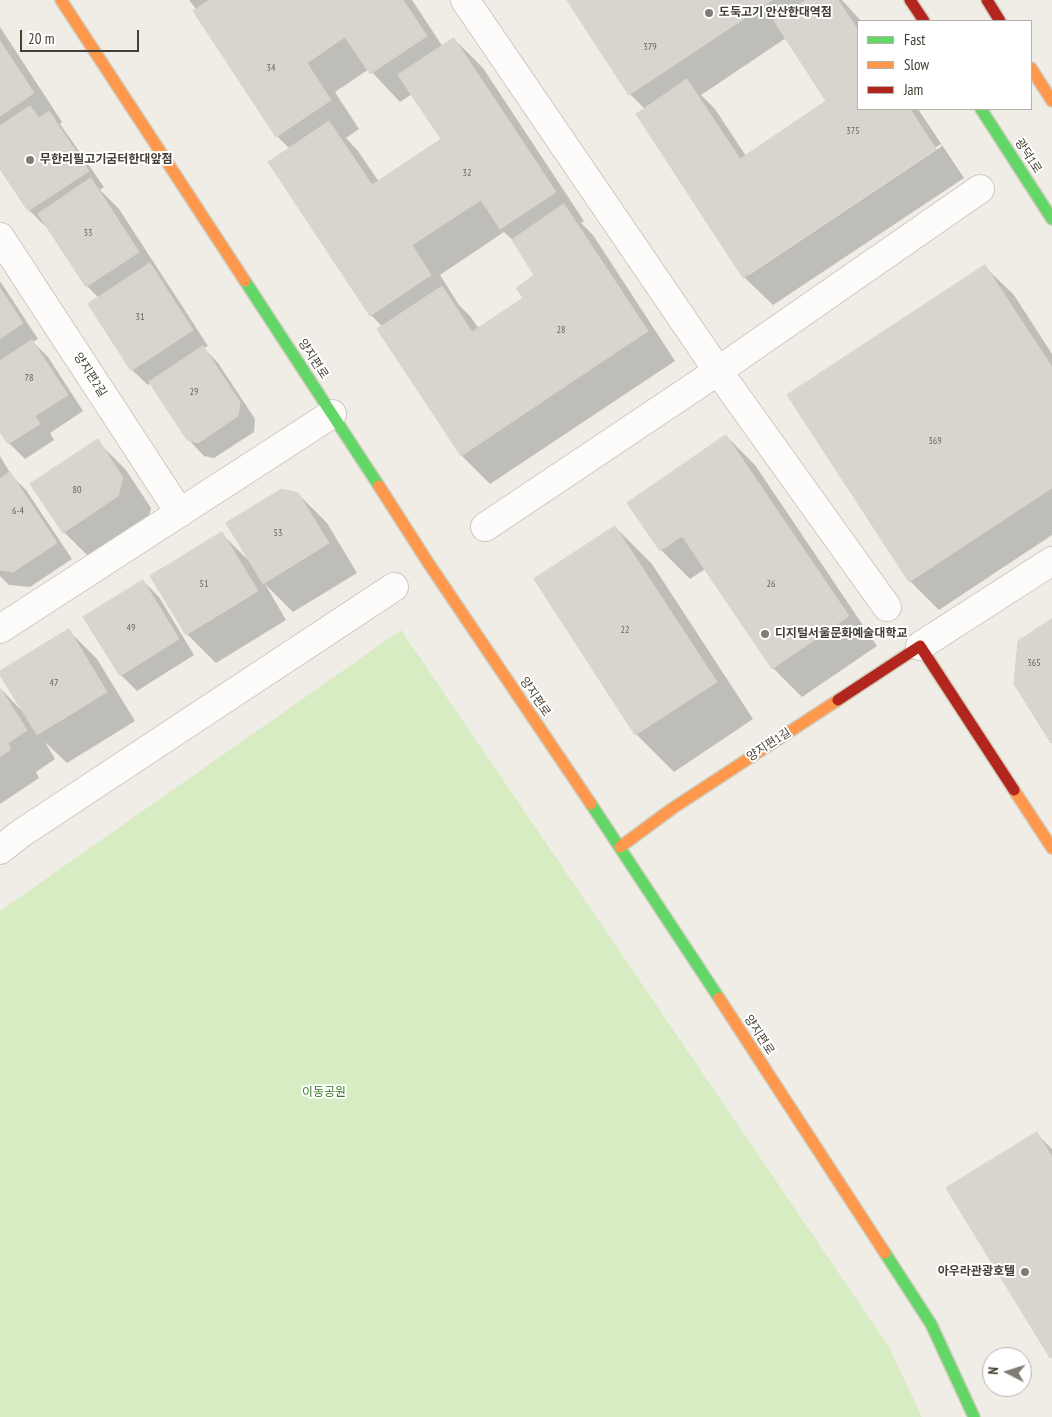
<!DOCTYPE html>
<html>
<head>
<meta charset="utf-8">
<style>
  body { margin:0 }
  #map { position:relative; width:1052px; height:1417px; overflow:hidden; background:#efede5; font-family:"PT Sans Narrow",sans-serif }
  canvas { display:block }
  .legend { position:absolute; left:857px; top:20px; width:175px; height:90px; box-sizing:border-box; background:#fff; border:1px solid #b4b2ad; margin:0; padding:6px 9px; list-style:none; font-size:15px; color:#443f32 }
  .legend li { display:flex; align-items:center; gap:10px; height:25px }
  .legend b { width:25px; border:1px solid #b4b2ad }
  .north { position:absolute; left:982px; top:1347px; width:50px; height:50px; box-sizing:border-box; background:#fff; border:1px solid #b4b2ad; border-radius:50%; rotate:275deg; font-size:14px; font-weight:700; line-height:20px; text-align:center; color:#443f32 }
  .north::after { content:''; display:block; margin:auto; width:18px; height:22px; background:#807c71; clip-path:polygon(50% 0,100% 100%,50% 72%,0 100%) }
  .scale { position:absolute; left:20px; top:30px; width:119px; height:22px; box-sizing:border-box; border:2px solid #443f32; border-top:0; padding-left:6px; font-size:15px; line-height:18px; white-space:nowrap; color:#443f32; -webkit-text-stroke:4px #fff; paint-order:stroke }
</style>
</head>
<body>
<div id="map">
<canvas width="1052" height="1417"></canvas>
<ul class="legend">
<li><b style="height:6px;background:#63d668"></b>Fast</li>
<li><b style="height:6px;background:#ff974d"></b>Slow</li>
<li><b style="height:6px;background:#b3261e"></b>Jam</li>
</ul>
<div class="north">N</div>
<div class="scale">20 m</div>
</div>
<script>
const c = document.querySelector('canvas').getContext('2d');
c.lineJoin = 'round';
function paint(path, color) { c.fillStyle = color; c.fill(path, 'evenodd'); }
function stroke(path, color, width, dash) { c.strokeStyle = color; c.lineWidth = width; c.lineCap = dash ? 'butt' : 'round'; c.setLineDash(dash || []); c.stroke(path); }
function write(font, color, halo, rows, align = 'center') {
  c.font = font + ' "PT Sans Narrow","Noto Sans KR",sans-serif'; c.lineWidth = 4; c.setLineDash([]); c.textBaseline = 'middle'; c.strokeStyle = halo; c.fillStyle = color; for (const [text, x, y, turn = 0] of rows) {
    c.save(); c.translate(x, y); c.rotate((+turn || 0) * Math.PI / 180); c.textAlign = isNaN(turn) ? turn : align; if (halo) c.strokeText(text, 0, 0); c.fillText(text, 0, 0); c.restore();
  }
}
const green = new Path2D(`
  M401,630L889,1347L922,1417H0V911Z`);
const shadow = new Path2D(`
  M189,0H412L443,47L454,39L483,68L584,221L581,223L593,235L675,361L490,484L461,455L383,327L371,315L270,162L290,149L277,136L197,10ZM369,69L400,102L412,94L442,140L379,182L358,151L346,138L359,129L335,92ZM504,232L515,242L536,275L524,298L479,329L470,316L459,305L440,275Z
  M568,0H842L861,21H858V109H918L964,178L773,305L744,277L645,109L630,94ZM786,38L828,102L746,156L715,109L701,95ZM941,144L942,146L749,275V272Z
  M0,27L62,122L60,124L104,187L100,190L119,209L208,346L204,348L218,363L255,419L254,432L214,458L204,456L188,439L151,383L148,385L132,370L99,298L87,286L46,225L45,226L29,210L0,166Z
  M985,267L1014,295L1052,354V535L939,610L910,581Z
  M0,281L38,339L33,342L48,357L83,411L50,433L54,440L25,459L9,443L0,429Z
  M726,436L755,465L877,646L802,697L773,668L705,569L690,579L661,550L629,503Z
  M97,441L126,470L151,508L147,525L93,561L64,532L32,484Z
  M0,456L12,476L26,490L72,559L30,587L9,585L0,576Z
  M298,494L327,523L357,573L293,612L265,584L286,620L216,663L187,634L152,577L222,534L249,561Z
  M615,527L652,564L753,719L674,772L636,734L535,580Z
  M143,581L159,597L194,655L137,691L121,675Z
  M68,630L97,659L135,721L67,763L45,742L55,759L36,772L39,778L0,804V688L21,710L0,672Z
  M1037,1134L1052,1149V1358L1051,1357Z`);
const building = new Path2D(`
  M210,0H403L427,36L370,74L345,37L307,63L331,100L276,137L193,11Z
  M567,0H772L629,95Z
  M806,0H838L858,30V109H910L936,149L743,278L636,114L687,79L740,159L826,101L774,21Z
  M454,38L556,192L500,229L481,200L412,245L431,275L370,316L268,162L329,121L372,185L441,139L398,75Z
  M0,41L34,93L0,116Z
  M30,106L39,118L49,111L89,171L28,211L0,169V126Z
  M91,178L139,252L86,287L38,214Z
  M564,204L648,331L461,456L377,329L442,286L472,332L523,298L516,288L534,275L512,240Z
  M150,263L193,330L131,371L88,304Z
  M985,265L1052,367V488L909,582L787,395Z
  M0,288L23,323L0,339Z
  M32,340L68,395L35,416L40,424L8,444L0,432V361Z
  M203,346L240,402L238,416L198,443L187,440L149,382Z
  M726,435L849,616L772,669L682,536L660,551L627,503Z
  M98,439L123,478L118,496L63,533L30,484Z
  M10,472L57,543L13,572L0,570V479Z
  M282,489L298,493L329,543L263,584L226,523Z
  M615,526L717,682L635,735L534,579Z
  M222,532L258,591L186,635L150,576Z
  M143,580L179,639L120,676L83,617Z
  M1052,619V742L1051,743L1014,684L1018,641Z
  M69,629L107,692L37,735L0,675V671Z
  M0,688L27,730L8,743L11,749L0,757Z
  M1037,1132L1052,1157V1357L1050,1358L946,1188Z`);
const street = new Path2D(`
  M465,0L718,371L887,607
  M0,237L180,513
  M485,527L718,371L980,189
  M0,629L332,414
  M920,646L1052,561
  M0,850L20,834L394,587`);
const fast = new Path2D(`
  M981,109L1052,219
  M245,281L379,486
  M591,804L719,998
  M885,1253L931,1324L974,1417`);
const slow = new Path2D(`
  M61,0L245,281
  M1031,68L1052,101
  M379,486L429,564L591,804
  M1014,790L1052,848
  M620,847L673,808L838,700
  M719,998L885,1253`);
const jam = new Path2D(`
  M910,0L924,21
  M987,0L1000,21
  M838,700L920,646L1014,790`);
const markers = [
  [709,13,5,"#807c71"],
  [30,160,5,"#807c71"],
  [765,634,5,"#807c71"],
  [1025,1272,5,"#807c71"]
];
const numberNames = [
  ["379",650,47],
  ["34",271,68],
  ["375",853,131],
  ["32",467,173],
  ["33",88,233],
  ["31",140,317],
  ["28",561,330],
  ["78",29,378],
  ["29",194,392],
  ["369",935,441],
  ["80",77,490],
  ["6-4",18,511],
  ["53",278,533],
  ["51",204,584],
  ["26",771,584],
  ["49",131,628],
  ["22",625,630],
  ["365",1034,663],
  ["47",54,683]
];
const poiNames = [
  ["도둑고기 안산한대역점",719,13],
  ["무한리필고기굼터한대앞점",40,160],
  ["디지털서울문화예술대학교",775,634],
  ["아우라관광호텔",1015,1272,"right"]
];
const streetNames = [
  ["광덕1로",1028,156,57],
  ["양지편로",313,359,57],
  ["양지편2길",90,375,57],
  ["양지편로",535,697,56],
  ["양지편1길",769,745,-33],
  ["양지편로",759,1035,57]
];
const parkNames = [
  ["이동공원",324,1093]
];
paint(green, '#d7ecc2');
paint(shadow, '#0003');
paint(building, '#d8d5ce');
stroke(building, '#d7d4cb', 1);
stroke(street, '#cbc9c1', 30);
stroke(fast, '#cfccbb', 14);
stroke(slow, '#cfccbb', 14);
stroke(jam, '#cfccbb', 14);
stroke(street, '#fdfcfb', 28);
stroke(fast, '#63d668', 11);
stroke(slow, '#ff974d', 11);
stroke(jam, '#b3261e', 11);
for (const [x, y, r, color] of markers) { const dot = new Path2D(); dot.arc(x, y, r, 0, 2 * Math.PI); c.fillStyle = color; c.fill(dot); stroke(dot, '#fff', 2); }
write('10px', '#6a655a', null, numberNames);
write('bold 12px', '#443f32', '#fff', poiNames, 'left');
write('12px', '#443f32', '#fff', streetNames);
write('12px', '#387a21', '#fff', parkNames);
</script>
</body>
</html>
